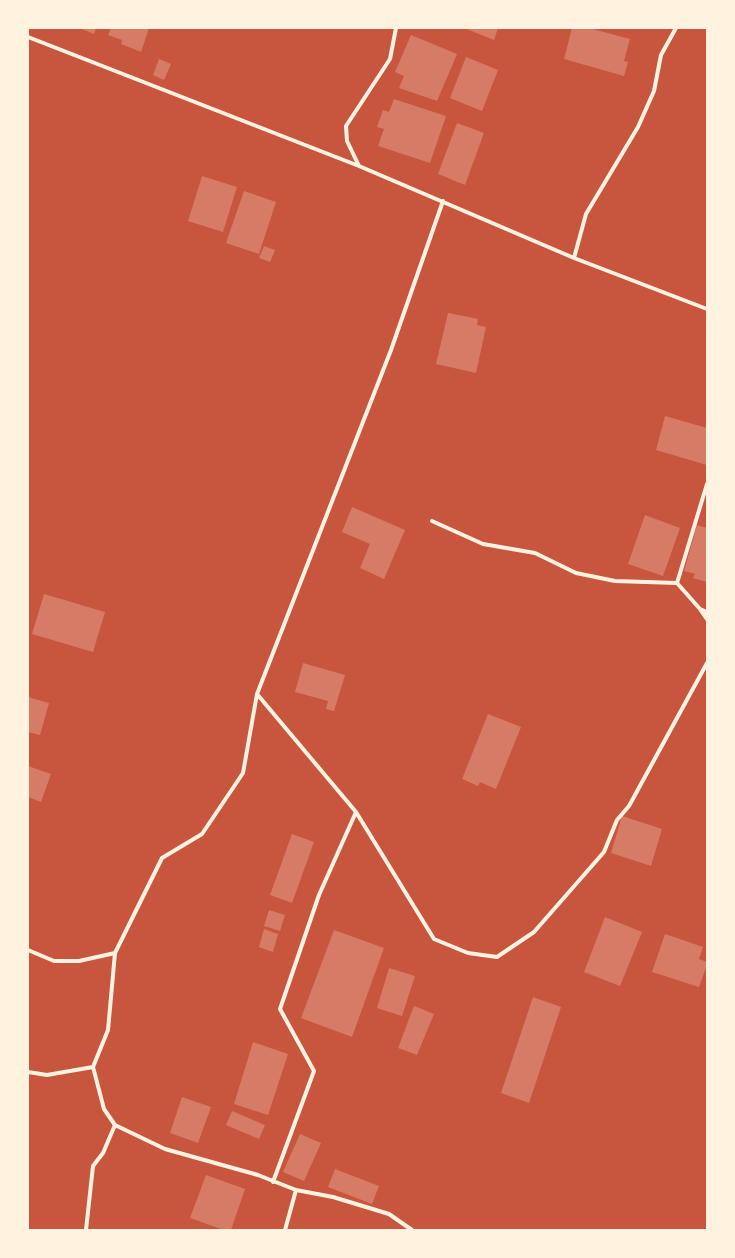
<!DOCTYPE html>
<html>
<head>
<meta charset="utf-8">
<style>
  body { margin:0 }
  #map { position:relative; width:735px; height:1258px; overflow:hidden; background:#c8553d; font-family:"DM Sans",sans-serif }
  canvas { display:block }
  .frame { position:absolute; inset:0; border:29px solid #fff3e0; pointer-events:none }
</style>
</head>
<body>
<div id="map">
<canvas width="735" height="1258"></canvas>
<div class="frame"></div>
</div>
<script>
const c = document.querySelector('canvas').getContext('2d');
c.lineJoin = 'round';
function paint(path, color) { c.fillStyle = color; c.fill(path, 'evenodd'); }
function stroke(path, color, width, dash) { c.strokeStyle = color; c.lineWidth = width; c.lineCap = dash ? 'butt' : 'round'; c.setLineDash(dash || []); c.stroke(path); }
const building = new Path2D(`
  M79,28H96L94,34Z
  M111,28H149L141,52L121,44L122,40L108,35Z
  M464,28H498L494,40Z
  M572,28H589L630,39L624,61L628,62L624,76L564,59Z
  M411,35L457,54L437,101L399,88L404,76L395,72Z
  M466,57L498,70L482,111L450,98Z
  M159,59L171,64L164,80L153,75Z
  M394,99L446,116L430,163L378,146L384,129L377,127L383,110L389,112Z
  M457,123L484,133L465,185L438,174Z
  M202,176L237,187L223,232L188,221Z
  M244,191L276,202L259,254L226,243Z
  M264,246L275,250L270,262L259,258Z
  M448,313L478,319L477,325L486,327L476,373L436,364Z
  M665,416L707,428V465L656,450Z
  M352,507L405,530L384,579L360,568L370,544L342,532Z
  M645,515L680,528L663,576L628,564Z
  M697,525L707,528V582L693,578L695,574L684,571Z
  M44,594L105,612L93,652L32,634Z
  M303,663L345,675L334,711L326,709L328,701L295,692Z
  M28,697L49,703L40,735L28,732Z
  M488,714L521,727L496,789L480,782L478,786L462,779Z
  M28,766L51,774L41,802L28,797Z
  M622,816L662,829L651,866L611,853Z
  M292,834L314,842L292,903L270,895Z
  M269,910L285,915L280,931L264,926Z
  M605,917L642,932L620,986L584,972Z
  M264,929L278,934L273,952L259,947Z
  M334,930L384,948L352,1037L301,1018Z
  M665,934L703,947L699,959L707,962V965L699,987L652,972Z
  M389,968L415,976L402,1016L377,1008Z
  M533,997L561,1007L529,1103L501,1093Z
  M414,1006L434,1014L417,1055L398,1048Z
  M253,1042L288,1054L268,1115L234,1104Z
  M182,1097L211,1107L198,1143L170,1133Z
  M232,1111L265,1125L259,1139L226,1125Z
  M300,1134L321,1143L304,1181L283,1172Z
  M335,1169L379,1186L372,1204L328,1187Z
  M206,1175L245,1189L231,1230H224L190,1218Z`);
const minor = new Path2D(`
  M28,37L359,166L574,258L707,309
  M359,166L347,141L346,126L390,59L396,28
  M574,258L586,214L638,127L654,91L661,55L676,28
  M707,484L677,583L700,609L707,612
  M432,521L483,544L535,553L576,573L615,581L677,583
  M700,609L707,619
  M257,694L356,812L434,939L468,953L497,957L534,932L604,852L617,820L629,806L707,663
  M28,950L54,961H79L115,953
  M28,1072L47,1075L93,1067
  M115,1125L165,1149L258,1175L296,1190L333,1197L389,1214L412,1230
  M273,1182L314,1071L280,1009L319,895L356,812
  M86,1230L93,1166L103,1153L115,1125L104,1109L93,1067L108,1030L115,953L162,858L202,834L243,773L257,694L391,350L443,201
  M285,1230L296,1190`);
paint(building, '#d67c66');
stroke(minor, '#fff3e0', 4);
</script>
</body>
</html>
